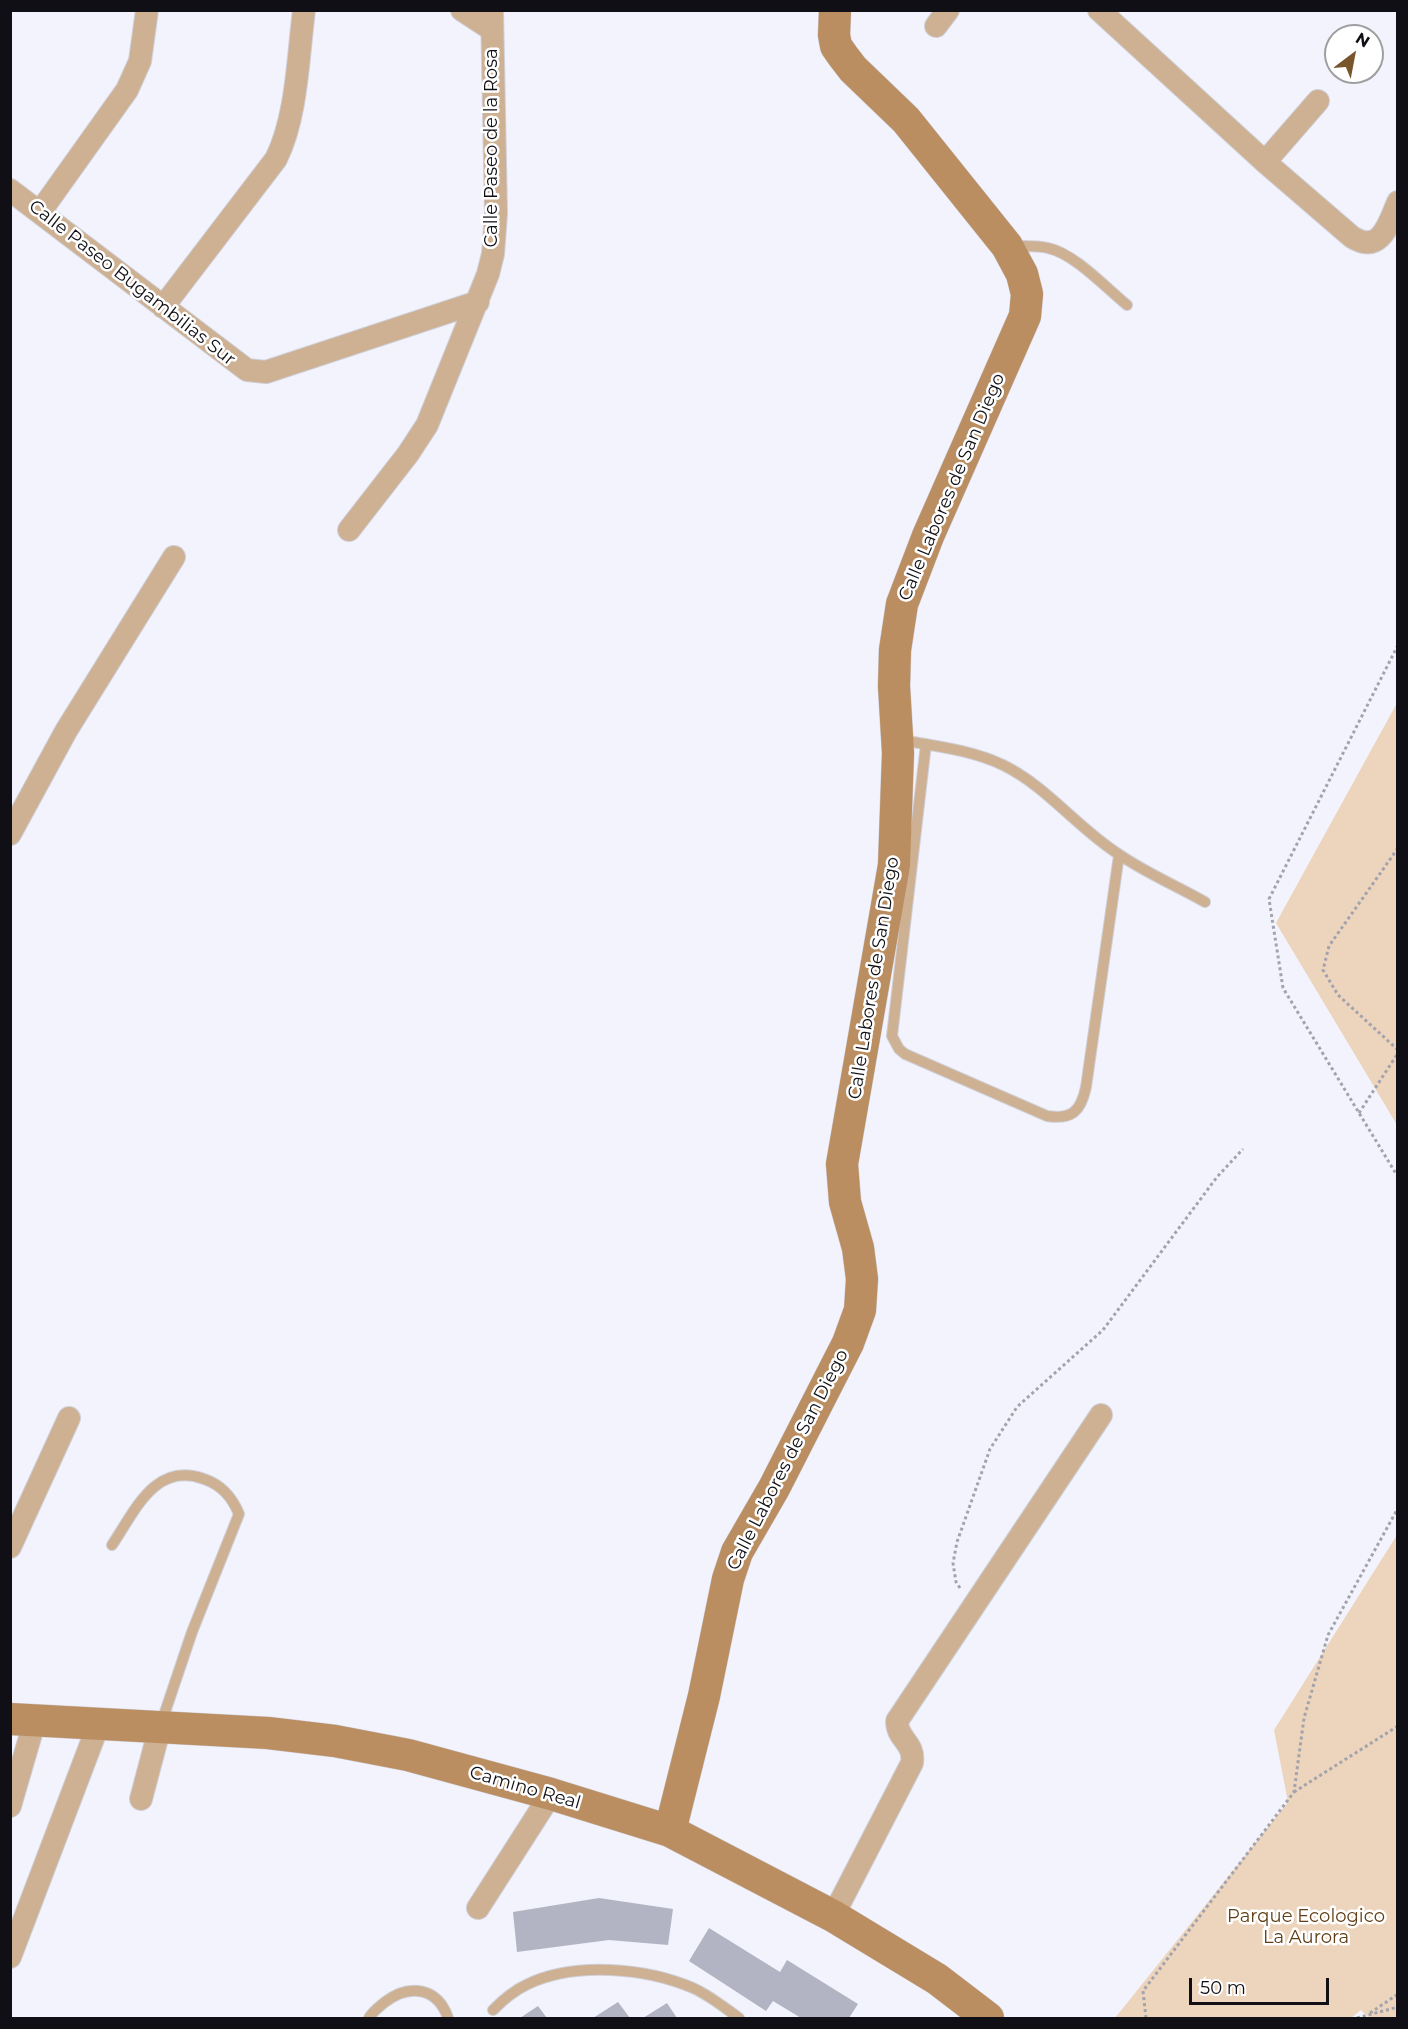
<!DOCTYPE html>
<html>
<head>
<meta charset="utf-8">
<style>
  body { margin:0 }
  #map { position:relative; width:1408px; height:2029px; overflow:hidden; background:#f3f3fd; font-family:Montserrat,sans-serif }
  canvas { display:block }
  .frame { position:absolute; inset:0; border:12px solid #0f0f15; pointer-events:none }
  .north { position:absolute; left:1324px; top:24px; width:60px; height:60px; box-sizing:border-box; background:#fff; border:2px solid #9f9fa1; border-radius:50%; rotate:32deg; font-size:16px; font-weight:700; line-height:24px; text-align:center; color:#0f0f15 }
  .north::after { content:''; display:block; margin:auto; width:21px; height:27px; background:#79552e; clip-path:polygon(50% 0,100% 100%,50% 72%,0 100%) }
  .scale { position:absolute; left:1189px; top:1978px; width:140px; height:27px; box-sizing:border-box; border:3px solid #0f0f15; border-top:0; padding-left:8px; font-size:18px; line-height:21px; white-space:nowrap; color:#0f0f15; -webkit-text-stroke:4px #fff; paint-order:stroke }
</style>
</head>
<body>
<div id="map">
<canvas width="1408" height="2029"></canvas>
<div class="frame"></div>
<div class="north">N</div>
<div class="scale">50 m</div>
</div>
<script>
const c = document.querySelector('canvas').getContext('2d');
c.lineJoin = 'round';
function paint(path, color) { c.fillStyle = color; c.fill(path, 'evenodd'); }
function stroke(path, color, width, dash) { c.strokeStyle = color; c.lineWidth = width; c.lineCap = dash ? 'butt' : 'round'; c.setLineDash(dash || []); c.stroke(path); }
function write(font, color, halo, rows, align = 'center') {
  c.font = font + ' Montserrat,sans-serif'; c.lineWidth = 5; c.setLineDash([]); c.textBaseline = 'middle'; c.strokeStyle = halo; c.fillStyle = color; for (const [text, x, y, turn = 0] of rows) {
    c.save(); c.translate(x, y); c.rotate((+turn || 0) * Math.PI / 180); c.textAlign = isNaN(turn) ? turn : align; if (halo) c.strokeText(text, 0, 0); c.fillText(text, 0, 0); c.restore();
  }
}
const green = new Path2D(`
  M1397,703V1125L1276,923Z
  M1397,1535V2018H1369L1361,2010L1351,2018H1115L1288,1802L1274,1730Z`);
const building = new Path2D(`
  M599,1898L673,1909L668,1945L609,1940L517,1952L513,1912Z
  M709,1928L780,1972L787,1960L858,2004L849,2018H801L773,2001L766,2011L689,1961Z
  M618,2002L630,2018H593Z
  M667,2003L677,2018H643Z
  M538,2006L547,2018H520Z`);
const path = new Path2D(`
  M1398,645L1269,899L1283,988L1398,1177
  M1398,848L1329,946L1323,970L1338,995L1398,1050
  M1359,1113L1398,1053
  M960,1588L956,1582L953,1563L957,1542L990,1449L1017,1407L1103,1330L1217,1177L1243,1149
  M1294,1792L1398,1726
  M1370,2013L1398,1994
  M1146,2018L1143,1991L1294,1792L1304,1718L1328,1635L1398,1508
  M1357,2018L1398,2007`);
const lane = new Path2D(`
  M1011,246C1023,246 1036,245 1048,248C1075,254 1105,287 1127,305
  M901,740C935,746 972,750 1003,765C1048,787 1078,829 1120,855C1146,873 1177,886 1205,902
  M926,744L892,1036L899,1049L905,1054L1047,1116C1072,1120 1081,1111 1086,1087L1119,855
  M112,1545C135,1511 155,1461 204,1479C222,1485 232,1497 239,1514L192,1632L161,1724
  M493,2010C503,2000 513,1991 526,1985C574,1961 646,1968 693,1988C709,1995 725,2008 739,2018
  M369,2018C373,2011 379,2007 385,2002C410,1983 438,1988 448,2018`);
const street = new Path2D(`
  M462,10L491,29
  M1099,10L1265,162L1352,237C1381,255 1389,223 1398,202
  M936,26L948,10
  M1265,162L1318,101
  M10,190L247,370L266,372L478,302
  M40,212L127,90L140,61L147,10
  M163,307L276,159C297,117 298,57 304,10
  M349,530L408,454L427,425L488,274L493,254L496,214L492,10
  M10,834L66,731L174,557
  M10,1547L69,1418
  M141,1799L160,1727
  M10,1806L35,1720
  M478,1908L551,1794
  M833,1916L912,1763C915,1742 897,1740 897,1721L1101,1415
  M10,1957L99,1723`);
const secondary = new Path2D(`
  M10,1719L268,1733L335,1741L408,1755L551,1794L670,1831L833,1916L937,1979L988,2018
  M670,1831L704,1696L728,1579L737,1552L774,1488L848,1343L860,1310L862,1279L858,1248L845,1202L842,1164L894,865L898,753L894,686L895,650L902,604L928,536L1025,316L1027,294L1022,274L1007,246L906,120L853,69L843,56L836,46L834,35L835,10`);
const streetNames = [
  ["Calle Paseo de la Rosa",492,148,-90],
  ["Calle Paseo Bugambilias Sur",132,283,38],
  ["Calle Labores de San Diego",952,487,-67],
  ["Calle Labores de San Diego",874,978,-81],
  ["Calle Labores de San Diego",788,1460,-63],
  ["Camino Real",525,1788,16]
];
const parkNames = [
  ["Parque Ecologico",1306,1917],
  ["La Aurora",1306,1938]
];
paint(green, '#ecd4bd');
paint(building, '#b3b4c3');
stroke(lane, '#cfcfd8', 12);
stroke(street, '#cfcfd8', 24);
stroke(secondary, '#cfcfd8', 33);
stroke(path, '#a3a3ab', 3, [3, 3]);
stroke(lane, '#ceb092', 10);
stroke(street, '#ceb092', 22);
stroke(secondary, '#ba8e61', 32);
write('18px', '#0f0f15', '#fff', streetNames);
write('18px', '#603e16', '#fff', parkNames);
</script>
</body>
</html>
